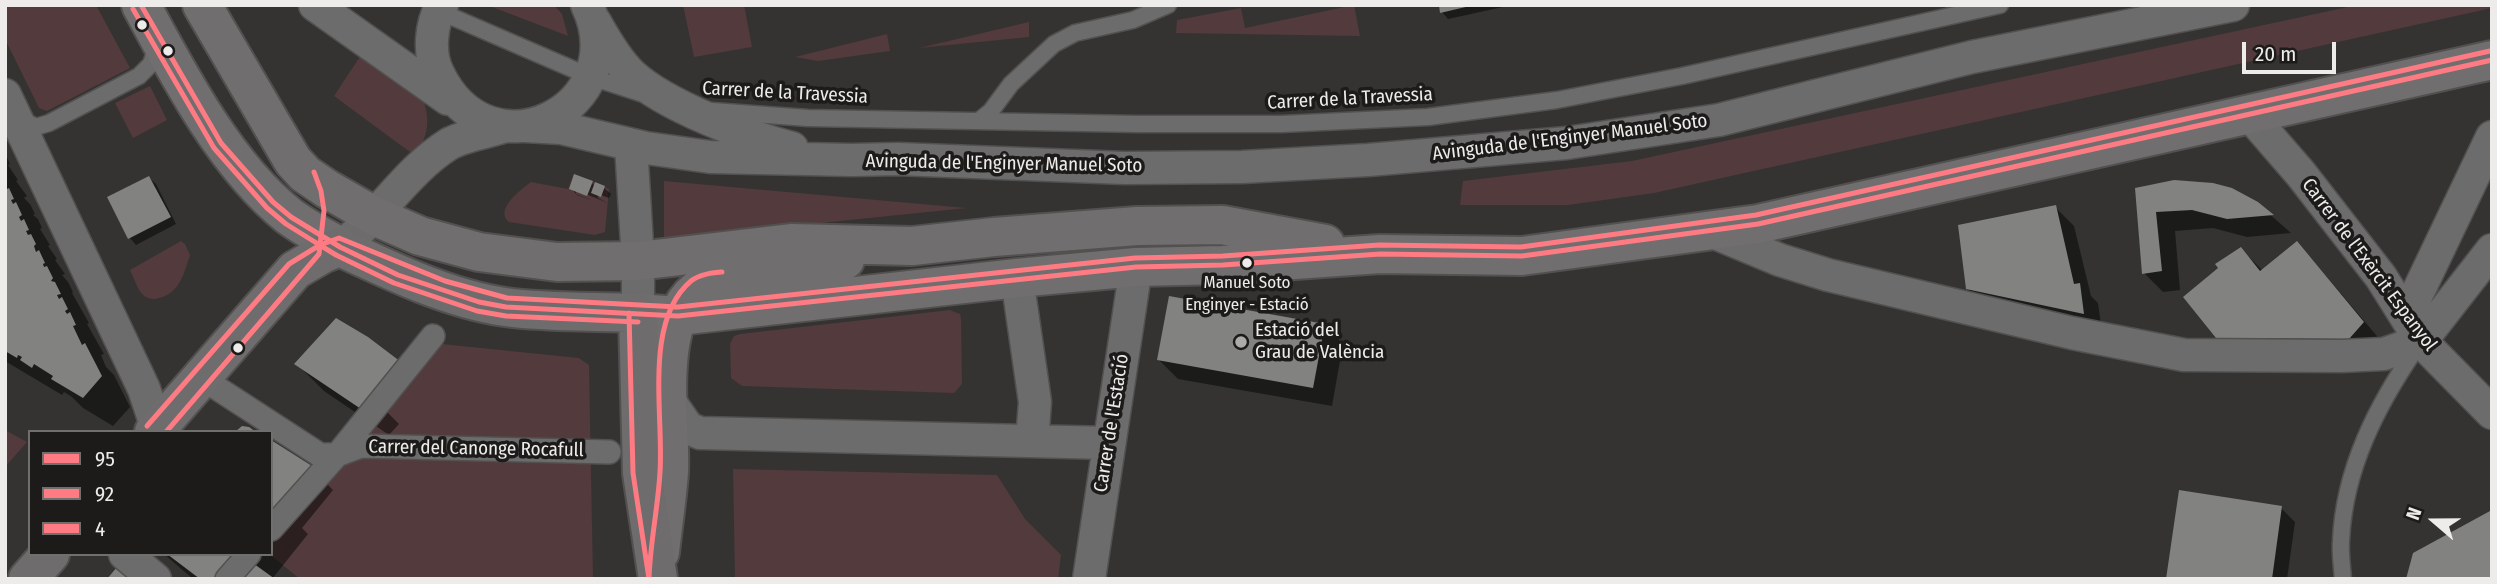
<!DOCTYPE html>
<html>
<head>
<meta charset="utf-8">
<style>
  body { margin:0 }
  #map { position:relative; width:2497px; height:584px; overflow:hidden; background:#343332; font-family:"Fira Sans Condensed",sans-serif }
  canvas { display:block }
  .frame { position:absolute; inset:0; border:7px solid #eeeceb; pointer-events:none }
  .legend { position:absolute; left:28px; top:430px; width:245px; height:126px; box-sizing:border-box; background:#1c1b1a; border:2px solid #706f6e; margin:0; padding:9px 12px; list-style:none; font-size:21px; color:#eeeceb }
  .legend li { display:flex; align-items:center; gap:14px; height:35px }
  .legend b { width:35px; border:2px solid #706f6e }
  .north { position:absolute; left:2399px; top:486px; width:70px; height:70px; -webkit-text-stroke:5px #1c1b1a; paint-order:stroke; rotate:290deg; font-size:19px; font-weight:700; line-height:28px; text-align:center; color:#eeeceb }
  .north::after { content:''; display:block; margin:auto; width:24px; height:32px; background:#eeeceb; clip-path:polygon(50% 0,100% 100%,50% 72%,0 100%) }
  .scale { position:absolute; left:2242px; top:42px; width:94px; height:32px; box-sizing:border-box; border:4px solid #eeeceb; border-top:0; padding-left:9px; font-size:21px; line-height:24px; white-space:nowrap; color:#eeeceb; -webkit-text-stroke:5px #1c1b1a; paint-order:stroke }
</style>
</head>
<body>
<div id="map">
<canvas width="2497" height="584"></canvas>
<div class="frame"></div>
<ul class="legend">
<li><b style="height:9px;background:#fe7b83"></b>95</li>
<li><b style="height:9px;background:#fe7b83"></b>92</li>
<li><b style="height:9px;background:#fe7b83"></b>4</li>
</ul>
<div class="north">N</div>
<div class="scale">20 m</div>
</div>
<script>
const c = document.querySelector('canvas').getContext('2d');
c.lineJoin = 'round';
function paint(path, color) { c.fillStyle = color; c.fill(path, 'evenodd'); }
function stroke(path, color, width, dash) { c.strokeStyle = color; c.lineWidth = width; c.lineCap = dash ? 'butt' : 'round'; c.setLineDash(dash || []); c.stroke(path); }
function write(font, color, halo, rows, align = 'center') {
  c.font = font + ' "Fira Sans Condensed",sans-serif'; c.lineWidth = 7; c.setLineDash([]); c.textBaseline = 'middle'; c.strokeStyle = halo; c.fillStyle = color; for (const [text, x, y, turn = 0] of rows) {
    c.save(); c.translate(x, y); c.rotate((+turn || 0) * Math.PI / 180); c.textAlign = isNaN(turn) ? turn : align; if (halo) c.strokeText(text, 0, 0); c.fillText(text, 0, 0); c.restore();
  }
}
const green = new Path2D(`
  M5,5H96L130,68L47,111L39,108L5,39Z
  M487,5H554L562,14L568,36Z
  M683,5H744L752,47L694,57Z
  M1354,5L1360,36L1176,33L1177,20L1241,8L1245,28Z
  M2357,5H2492V8L1654,193L1568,205H1460L1463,181L1632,161Z
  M1029,22V37L919,48Z
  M887,34L890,51L818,61L795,57Z
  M361,55L422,96C430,117 430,137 414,155L334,96Z
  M150,86L167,120L133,138L115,103Z
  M574,174L609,189L605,232L595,235L509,222C494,210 520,190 531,182L568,189Z
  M664,181L955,207L967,208L664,239Z
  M181,241L185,244L190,255C184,273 180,293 159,298C154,300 148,299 143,295C137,289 134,278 130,270Z
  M950,310L960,314L961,319L962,384L954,393L742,386L731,378L730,344L734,336L740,334Z
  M432,343L579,358L589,365L593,579H300L269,554H271V545L361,446Z
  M5,430L27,442L5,467Z
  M733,469L997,475L1025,519L1061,555L1058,579H735Z`);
const shadow = new Path2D(`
  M1440,5H1512L1448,19L1442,12Z
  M5,153L10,164L8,165L18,180L16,181L27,196L24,198L30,204L35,214L33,215L38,219L42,228L40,229L50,245L48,246L57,259L55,260L65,274L62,275L68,282L73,292L72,293L89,323L87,324L104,354L101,355L106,367L114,375L130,407L113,426L83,408L72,397L64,392L62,395L5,361Z
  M149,178L156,184L176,224L136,245L130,238Z
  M592,183L595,186L604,188L611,194L609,198L598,194V198L608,203L576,190V194L594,201L577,195L571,188Z
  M2137,190L2257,203L2291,233L2247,237L2213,228L2175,231L2180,290L2163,292L2144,273Z
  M2055,207L2074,226L2091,296L2098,303L2102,332L1987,308L1967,288Z
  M2241,249L2263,271L2310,257L2382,342L2236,356L2217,337L2221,269Z
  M1324,325L1343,344L1332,406L1178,379L1159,360Z
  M297,364L378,403L399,424L389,435L324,391Z
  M271,443L311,468L333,490L302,528L308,534L272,579H193L164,554H271Z
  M2281,508L2295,522L2287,579H2168Z`);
const building = new Path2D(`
  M1439,5H1470V6L1440,13Z
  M574,174L593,181L587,196L569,189Z
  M149,176L171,217L128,239L107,197Z
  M2174,180L2213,183L2232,188L2258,202L2274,215L2227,219L2192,210L2156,212L2162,271L2142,274L2135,188Z
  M595,182L605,186L601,197L591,193Z
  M9,188L14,199L11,200L13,204L16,202L22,215L19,217L21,221L24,219L29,230L26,231L28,235L31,234L36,244L34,246L36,252L39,250L45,263L43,264L44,267L47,266L53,278L51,281L55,282L61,294L57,295L59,299L62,297L68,309L65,311L67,314L70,312L76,325L73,326L82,345L85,343L102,376L83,398L51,379L53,376L34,364L32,368L20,360L22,357L18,355L17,358L5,351V190Z
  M2056,205L2074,284L2080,283L2084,314L1966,289L1958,225Z
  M2297,241L2364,322L2349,339L2216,338L2183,297L2218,268L2215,264L2241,247L2260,271Z
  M1169,296L1325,324L1313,388L1157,360Z
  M336,318L368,337L401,362L361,409L294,364Z
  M242,426L249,427L256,432H235Z
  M271,440L312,466L271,516Z
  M2179,490L2282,506L2272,579H2166Z
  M2490,511L2492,514V579H2406L2413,553Z
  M167,554H237L214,579H200Z
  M250,561L275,579H234Z
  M117,567L136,579H107Z`);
const service = new Path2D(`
  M434,9L591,77L640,93
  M712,111L808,118L1137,124H1282L1428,117L1557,100L1682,76L2000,5
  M20,119L36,127L49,123L139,76L151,64L157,45
  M980,120L991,111L1011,84L1054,44L1075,33L1133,20L1168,5
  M2343,579C2342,566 2340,553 2341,541C2344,469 2377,405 2417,347`);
const pedestrian = new Path2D(`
  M200,377L320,455H337L361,446L609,452
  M271,529L337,455L433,336
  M227,579L249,554`);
const minor = new Path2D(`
  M315,5L448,99
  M442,5C431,23 428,53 438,73C490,182 635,106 587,5
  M595,22C605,40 617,61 632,75C666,106 748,137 792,148
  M5,95L144,389L157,428
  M2249,114L2301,174L2381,277L2421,341L2492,413
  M525,126L561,128L646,148L710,157L852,160L898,159L1125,168L1242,167L1368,160L1567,143L1719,120L1972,57L2233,5
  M631,145L638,261V313
  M1708,230L1780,260L1828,275L2072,333L2184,355L2341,356L2384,354L2421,341L2492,250
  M340,247C380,217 406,171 449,144C465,135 489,132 506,126
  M1017,278L1035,402L1032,441
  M2407,315L2492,137
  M668,399L688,428L700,433L1109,443
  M125,554L155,579
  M1089,579L1136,267`);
const secondary = new Path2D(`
  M141,5C179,76 226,166 289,216C305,228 323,237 340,247
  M202,5L293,161L305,174L327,189L374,216L420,236L479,252L557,262L638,261L791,243L912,246L994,237L1137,226L1222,225L1325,244
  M638,313L678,316L1017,278L1136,267L1223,265L1380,254L1522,256L1758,224L2492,60
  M660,552C663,525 667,499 669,472C672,421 649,306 710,283L793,271L845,260`);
const primary = new Path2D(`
  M154,432L295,270L324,253L340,247C391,271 449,299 505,307C548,313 595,311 638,313L642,473L658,579
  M28,579L50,554`);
const bus1 = new Path2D(`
  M141,5L221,143L273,202L291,217L340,247L398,275L479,302L506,307L678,316L1136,267L1223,265L1380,254L1522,256L1758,224L2492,60`);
const bus2 = new Path2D(`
  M133,9L214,148L267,208L286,224L310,239L336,255L394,283L477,311L506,316L638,322
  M629,313L633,473L649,579
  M166,432L319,254L324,211L321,191L314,172`);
const bus3 = new Path2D(`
  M147,426L289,264L320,245L339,238L445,281L507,298L678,307L1135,258L1223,256L1379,245L1521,247L1756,215L2490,51
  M649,579C650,543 658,508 660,472C664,416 643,321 691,281C700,274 712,273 722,272`);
const markers = [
  [142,25,6,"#eeeceb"],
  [168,51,6,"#eeeceb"],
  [1247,263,6,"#eeeceb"],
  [1241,342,7,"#adabaa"],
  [238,348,6,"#eeeceb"]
];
const busNames = [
  ["Manuel Soto",1247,283],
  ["Enginyer - Estació",1247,305]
];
const streetNames = [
  ["Carrer de la Travessia",785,93,3],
  ["Carrer de la Travessia",1350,99,-3],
  ["Avinguda de l'Enginyer Manuel Soto",1570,138,-7],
  ["Avinguda de l'Enginyer Manuel Soto",1004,164,1],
  ["Carrer de l'Exèrcit Espanyol",2369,265,53],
  ["Carrer de l'Estació",1112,423,-81],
  ["Carrer del Canonge Rocafull",476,449,1]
];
const poiNames = [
  ["Estació del",1255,331],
  ["Grau de València",1255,353]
];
paint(green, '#533a3c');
paint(shadow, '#0007');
paint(building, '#828281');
stroke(service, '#525150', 19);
stroke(pedestrian, '#525150', 26);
stroke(minor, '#525150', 35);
stroke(secondary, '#525150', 42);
stroke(primary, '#525150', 42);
stroke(service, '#6c6c6c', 16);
stroke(pedestrian, '#6c6c6c', 23);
stroke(minor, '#6c6c6c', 32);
stroke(secondary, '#706e6e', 38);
stroke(primary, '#6e6c6c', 38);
stroke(bus1, '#fe7b83', 5);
stroke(bus2, '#fe7b83', 5);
stroke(bus3, '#fe7b83', 5);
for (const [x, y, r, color] of markers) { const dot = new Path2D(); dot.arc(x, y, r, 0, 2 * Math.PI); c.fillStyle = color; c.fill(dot); stroke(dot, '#1c1b1a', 2.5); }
write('17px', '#eeeceb', '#1c1b1a', busNames);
write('19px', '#eeeceb', '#1c1b1a', streetNames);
write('19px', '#eeeceb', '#1c1b1a', poiNames, 'left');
</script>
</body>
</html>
